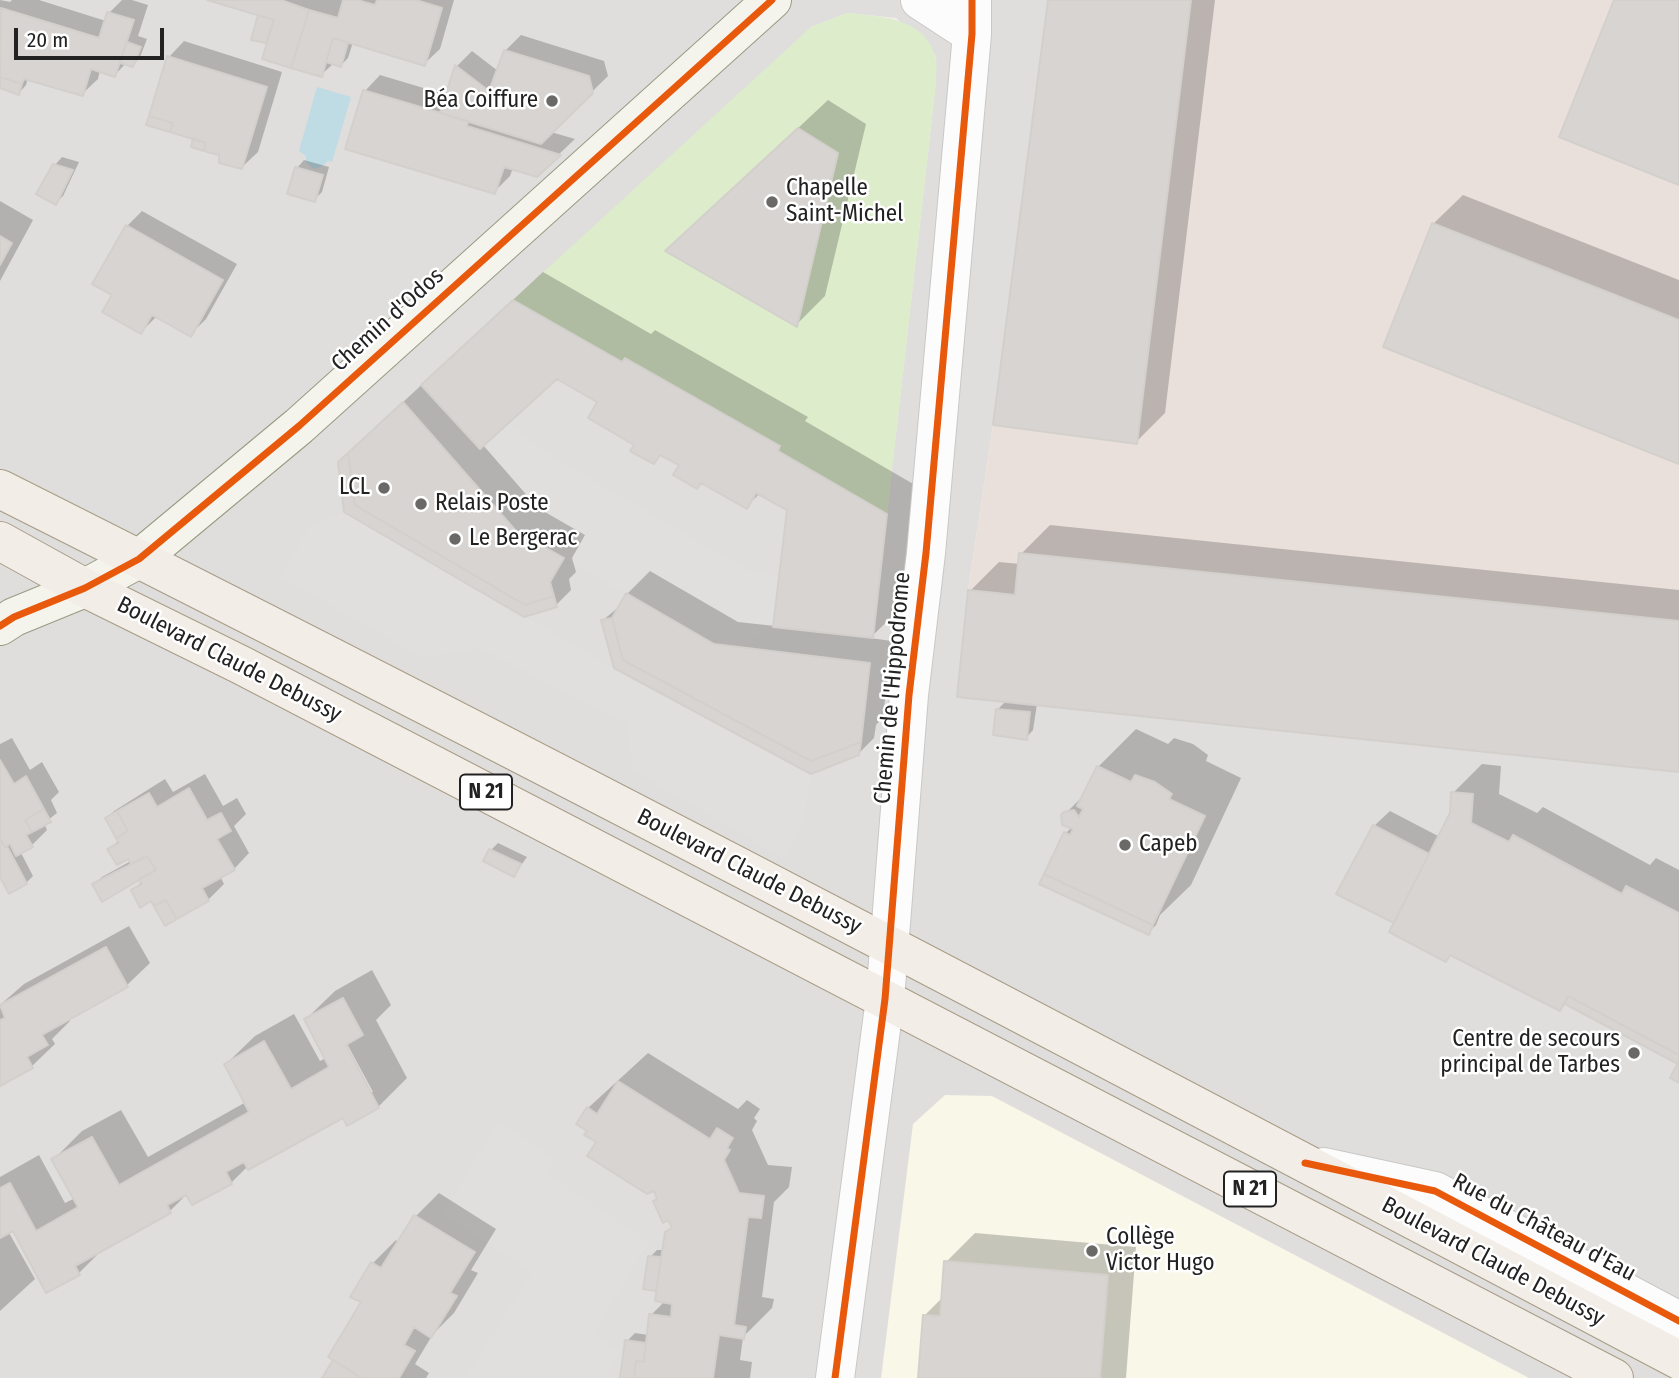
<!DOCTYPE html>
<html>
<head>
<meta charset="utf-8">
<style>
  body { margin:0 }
  #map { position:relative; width:1679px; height:1378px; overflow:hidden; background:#f0eeeb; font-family:"Fira Sans Condensed",sans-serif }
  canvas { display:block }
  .scale { position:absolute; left:14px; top:28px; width:150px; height:32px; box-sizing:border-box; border:4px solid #222; border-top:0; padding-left:9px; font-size:21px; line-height:24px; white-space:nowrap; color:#222; -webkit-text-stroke:5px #fff; paint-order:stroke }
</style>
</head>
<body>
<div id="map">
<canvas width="1679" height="1378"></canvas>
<div class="scale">20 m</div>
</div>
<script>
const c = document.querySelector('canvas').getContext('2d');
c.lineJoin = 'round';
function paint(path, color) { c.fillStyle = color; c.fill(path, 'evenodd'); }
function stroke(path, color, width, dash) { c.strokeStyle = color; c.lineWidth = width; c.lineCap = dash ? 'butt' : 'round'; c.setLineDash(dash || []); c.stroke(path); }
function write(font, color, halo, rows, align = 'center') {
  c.font = font + ' "Fira Sans Condensed",sans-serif'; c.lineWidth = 5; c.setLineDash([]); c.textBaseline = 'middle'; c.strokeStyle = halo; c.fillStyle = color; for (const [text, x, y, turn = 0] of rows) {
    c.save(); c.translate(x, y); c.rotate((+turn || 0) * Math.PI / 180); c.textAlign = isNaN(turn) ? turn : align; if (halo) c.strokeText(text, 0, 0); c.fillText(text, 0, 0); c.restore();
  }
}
const residential = new Path2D(`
  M0,0H1048L993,425L968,590L1679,772V1378H0ZM848,13L896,18L936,56V82L887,513L780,446L625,358L811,27Z`);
const education = new Path2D(`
  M945,1095L992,1096L1529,1378H881L913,1124Z`);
const military = new Path2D(`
  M1048,0H1679V772L957,697L968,590L993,425Z`);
const grass = new Path2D(`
  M848,13C881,17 923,17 935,55C938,63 936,74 936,82L887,514L778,451L780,446L625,358L622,362L513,300L811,27Z`);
const parking = new Path2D(`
  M439,368L547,453L748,570L779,576L773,627L744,647L714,644L516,531L403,402Z
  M344,512L614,668L811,774L804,822L783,858L632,770L628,723L480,648L423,658L282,578L307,529Z
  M500,1120L555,1160L548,1174L649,1242L594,1333L619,1351L604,1378H465L532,1272L442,1213Z`);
const water = new Path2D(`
  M317,87L351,97L332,162L328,161L321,167L314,169L306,163V156L299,151Z`);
const shadow = new Path2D(`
  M0,0L10,2L12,0H39L106,21L109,13L122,0H132L148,5L138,36L147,39L140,57L133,65L126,63L115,75L100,70L98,79L82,94L28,78L26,85L19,93L0,87Z
  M214,0H454L440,49L424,64L353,42L348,58L341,65L334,63L321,75L270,37L266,41L262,14Z
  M1050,0H1215L1165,413L1136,442Z
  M521,35L604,61L608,76L551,132L575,139L537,175L513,168L510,176L494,192L365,91L380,75L447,95L457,66L472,51L498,71L505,51Z
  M184,41L282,72L258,152L242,167L194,138L148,124L169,57Z
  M828,100L866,124L825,296L796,325L668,250Z
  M62,157L79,162L63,196L55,203V165Z
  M304,160L329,167L322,192L314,200L297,168Z
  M1463,195L1679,280V462L1385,346L1434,223Z
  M0,201L33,220L0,281Z
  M142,211L237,264L206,319L190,335L157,316L141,332L114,295L127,226Z
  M543,272L651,334L655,330L808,417L805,421L915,485L901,608L870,638L892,641L883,717L876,725L874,738L858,754L602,621L621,605L627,594L650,571L738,622L775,626L789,509L760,493L746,507L662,454L654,462L599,401L556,377L483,445L538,508L585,535L572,558L576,572L569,579L571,590L556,605L373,430Z
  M1050,525L1679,590V770L1037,704L1033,730L1026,738L998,709L1007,700L970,591L999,562L1020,564L1021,554Z
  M1136,729L1168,744L1174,738L1193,744L1208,755L1206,761L1241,778L1191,885L1160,915L1156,925L1148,933L1066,833L1072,827L1063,816L1086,793L1098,767Z
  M12,738L30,770L42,762L59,792L51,800L57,813L44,823L47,830L32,845L20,851L33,876L26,883L0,872V744Z
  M1482,764L1501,766L1499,794L1537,813L1543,807L1650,865L1656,858L1679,870V1062L1566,1003L1560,1009L1452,954L1445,960L1399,916L1374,826L1390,811L1440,837L1452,813L1453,793Z
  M205,774L223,806L237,798L246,814L234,826L249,853L234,869L220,876L224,884L208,900L166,923L151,899L133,891L142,881L140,877L94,884L102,877L131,861L129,857L110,849L119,840L107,818L114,811L165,779L173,792Z
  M498,843L527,857L514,875L491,850Z
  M129,926L150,963L127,985L68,1018L70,1021L52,1039L55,1044L32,1066L0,1084V1005L24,984Z
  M372,970L391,1005L376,1020L407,1078L378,1107L344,1116L248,1166L231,1183L187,1194L170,1211L104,1248L79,1273L13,1228L8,1231L35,1279L0,1311V1177L39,1155L65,1203L75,1198L54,1159L82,1131L121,1110L148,1157L246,1102L226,1064L255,1036L294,1014L320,1061L326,1058L306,1019L335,991ZM345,1040L373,1092H369L342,1042Z
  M648,1053L738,1109L747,1100L760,1109L754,1118L757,1121L752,1130L768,1165L792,1167L789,1187L774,1202L762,1297L774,1299L772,1308L743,1337L740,1360L752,1362L750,1378H622L627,1341L635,1333L649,1335L651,1315L665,1301L659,1286L656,1289L650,1257L657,1250H664L666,1233L673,1226L655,1189L598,1142L589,1130L588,1108Z
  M439,1193L496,1229L471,1270L478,1273L454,1313L433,1334L415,1364L429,1373L426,1378H324L364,1302L373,1263L396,1240L399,1243L416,1216Z
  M975,1233L1136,1247L1126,1378H920L925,1315L943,1297L946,1262Z`);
const building = new Path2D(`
  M207,0H281L309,10L291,68L262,59L274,20Z
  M343,0H357L375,5L377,0H416L442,8L425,66L333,38L322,77L291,68L309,10L338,18Z
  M1048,0H1191L1137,444L993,425Z
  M1614,0H1679V185L1559,137Z
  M1,8L99,38L107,12L134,20L115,77L91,69L83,96L24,79L22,84L0,77Z
  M258,15L274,20L266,43L251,40Z
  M333,38L348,43L341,67L326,62Z
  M127,42L141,47L133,67L120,63Z
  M504,50L589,76L593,93L541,144L440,113L455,65L489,91Z
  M167,56L267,87L242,169L219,163V155L204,151L206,143L170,132L173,123L149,116Z
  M0,77L22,84L19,95L0,88Z
  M363,90L468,121L467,126L561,155L537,177L504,167L495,194L345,149Z
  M149,116L173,123L170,132L146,125Z
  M798,128L838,153L797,327L665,251Z
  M193,138L206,143L204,151L191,147Z
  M53,164L73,170L56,205L36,194Z
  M295,167L323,175L315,202L287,194Z
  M1432,223L1679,320V464L1383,347Z
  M126,225L223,280L191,337L152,315L141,334L102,312L112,295L92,284Z
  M0,236L12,243L0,265Z
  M513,300L622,362L625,358L780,446L778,451L887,514L873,638L773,627L787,510L756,493L747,509L701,483L697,489L673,475L679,465L660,455L654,464L630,451L634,445L588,418L597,402L557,379L480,449L421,385Z
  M403,402L516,531L564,558L550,582L554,596L525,605L355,505L348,453Z
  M348,453L355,505L525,605L554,596L557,607L524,617L344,512L338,462Z
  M1019,553L1679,621V772L957,697L968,590L1015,595Z
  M626,593L714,644L870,663L861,742L811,761L623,660L612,618Z
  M612,618L623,660L811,761L861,742L859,755L811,774L614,668L601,620Z
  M996,709L1030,712L1027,740L993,735Z
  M0,760L14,784L26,776L44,809L25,820L32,832L26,835L33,847L16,856L10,844L5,847L0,839Z
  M1097,766L1131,782L1135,775L1155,782L1172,794L1169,799L1205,816L1153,925L1044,874L1064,832L1070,835L1073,829L1062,825L1061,815L1064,812L1074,810L1079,817L1083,809L1077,806Z
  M189,788L207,820L221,813L231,831L217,839L235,870L202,888L209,901L177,919L166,900L154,906L151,901L140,908L131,890L142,884L139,879L156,870L147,856L131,864L128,859L117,865L107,849L119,843L116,838L128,831L117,811L149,793L157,807Z
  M1451,792L1473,794L1471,823L1509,842L1513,835L1622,894L1626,886L1679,913V1055L1568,996L1560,1011L1450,955L1446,962L1389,932L1450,813Z
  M44,809L51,822L32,832L25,820Z
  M117,811L128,831L116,838L105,818Z
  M1373,825L1429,854L1394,923L1336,894Z
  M0,839L5,847L7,846L27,884L9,894L0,877Z
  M489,849L521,864L514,877L483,861Z
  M147,856L156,870L102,902L92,884Z
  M1044,874L1153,925L1149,935L1039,884Z
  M166,900L177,919L165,926L154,906Z
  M106,947L128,987L42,1035L48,1045L27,1057L33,1068L0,1086V1020L5,1018L0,1005Z
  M1568,996L1679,1055L1678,1064L1565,1004Z
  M343,998L363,1035L346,1045L379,1108L347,1126L343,1118L248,1170L244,1162L226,1172L232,1184L192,1205L186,1195L167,1205L171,1213L75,1266L80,1275L46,1293L13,1231L0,1238V1188L10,1183L36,1231L78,1207L51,1159L92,1137L119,1185L249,1112L224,1064L264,1041L291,1089L329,1067L304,1019Z
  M1679,1061V1083L1670,1078Z
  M618,1081L710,1139L717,1128L733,1138L727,1148L730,1150L724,1160L739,1193L764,1196L761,1218L748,1217L734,1325L746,1327L744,1339L719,1335L713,1378H634L636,1361L644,1362L649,1314L671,1317L672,1304L655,1301L665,1232L672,1228L668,1220L663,1223L653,1201L657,1199L654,1191L647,1194L587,1156L596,1142L584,1135L587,1131L576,1124L587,1107L597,1114Z
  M414,1215L475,1252L450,1293L457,1296L431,1338L414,1327L404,1345L415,1351L399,1378H362L328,1357L361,1302L350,1297L371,1262L381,1268Z
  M648,1256L661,1257L656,1291L643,1289Z
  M944,1261L1108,1275L1100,1378H918L923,1315L940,1316Z
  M625,1340L646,1343L644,1362L636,1361L634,1378H620Z
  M333,1360L362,1378H322Z`);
const street = new Path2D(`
  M920,0L972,34
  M1324,1167L1435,1191L1679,1321
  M835,1378L885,999L909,695L926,553L972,34V0`);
const secondary = new Path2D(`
  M0,626L14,617L85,588L139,559L299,426L772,0`);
const primary = new Path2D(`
  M0,489C564,772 1121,1066 1679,1360
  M0,541L85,588L241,665L1614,1378`);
const cycleway = new Path2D(`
  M0,626L14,617L85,588L139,559L299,426L772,0
  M1305,1163L1435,1191L1679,1321
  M835,1378L885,999L909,695L926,553L972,34V0`);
const markers = [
  [552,101,7,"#6a6968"],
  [772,202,7,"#6a6968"],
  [384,488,7,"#6a6968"],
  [421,504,7,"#6a6968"],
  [455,539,7,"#6a6968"],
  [1125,845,7,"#6a6968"],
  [1634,1053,7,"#6a6968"],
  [1092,1251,7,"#6a6968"]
];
const shields = [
  [486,792,52],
  [1250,1189,52]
];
const shieldNames = [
  ["N 21",486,792],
  ["N 21",1250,1189]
];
const poiNames = [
  ["Béa Coiffure",538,101,"right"],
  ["Chapelle",786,189],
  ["Saint-Michel",786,215],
  ["LCL",370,488,"right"],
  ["Relais Poste",435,504],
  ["Le Bergerac",469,539],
  ["Capeb",1139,845],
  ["Centre de secours",1620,1040,"right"],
  ["principal de Tarbes",1620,1066,"right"],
  ["Collège",1106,1238],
  ["Victor Hugo",1106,1264]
];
const streetNames = [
  ["Chemin d'Odos",388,320,-42],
  ["Boulevard Claude Debussy",229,660,27],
  ["Chemin de l'Hippodrome",893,688,-85],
  ["Boulevard Claude Debussy",749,872,27],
  ["Rue du Château d'Eau",1544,1228,28],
  ["Boulevard Claude Debussy",1493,1262,28]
];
paint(residential, '#dfdedc');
paint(education, '#f8f7e8');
paint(military, '#eae0db');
paint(grass, '#ddeccb');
paint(parking, '#e0dfde');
paint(water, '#bfdbe3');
paint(shadow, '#0003');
paint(building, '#d7d4d2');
stroke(building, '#d3d0cc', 2);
stroke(street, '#c9c8c7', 40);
stroke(secondary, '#999a82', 40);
stroke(primary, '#a79c86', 40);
stroke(street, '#fdfcfc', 38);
stroke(secondary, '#f4f4ed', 38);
stroke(primary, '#f3ede7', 38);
stroke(cycleway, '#e8590c', 7);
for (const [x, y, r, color] of markers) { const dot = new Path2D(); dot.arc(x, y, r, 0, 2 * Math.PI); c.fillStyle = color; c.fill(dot); stroke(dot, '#fff', 2.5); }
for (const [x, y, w] of shields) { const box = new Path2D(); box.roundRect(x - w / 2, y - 17.5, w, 35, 5); c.fillStyle = '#fff'; c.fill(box); stroke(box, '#222', 2); }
write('bold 21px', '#222', null, shieldNames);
write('23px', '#222', '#fff', poiNames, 'left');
write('23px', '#222', '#fff', streetNames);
</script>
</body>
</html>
